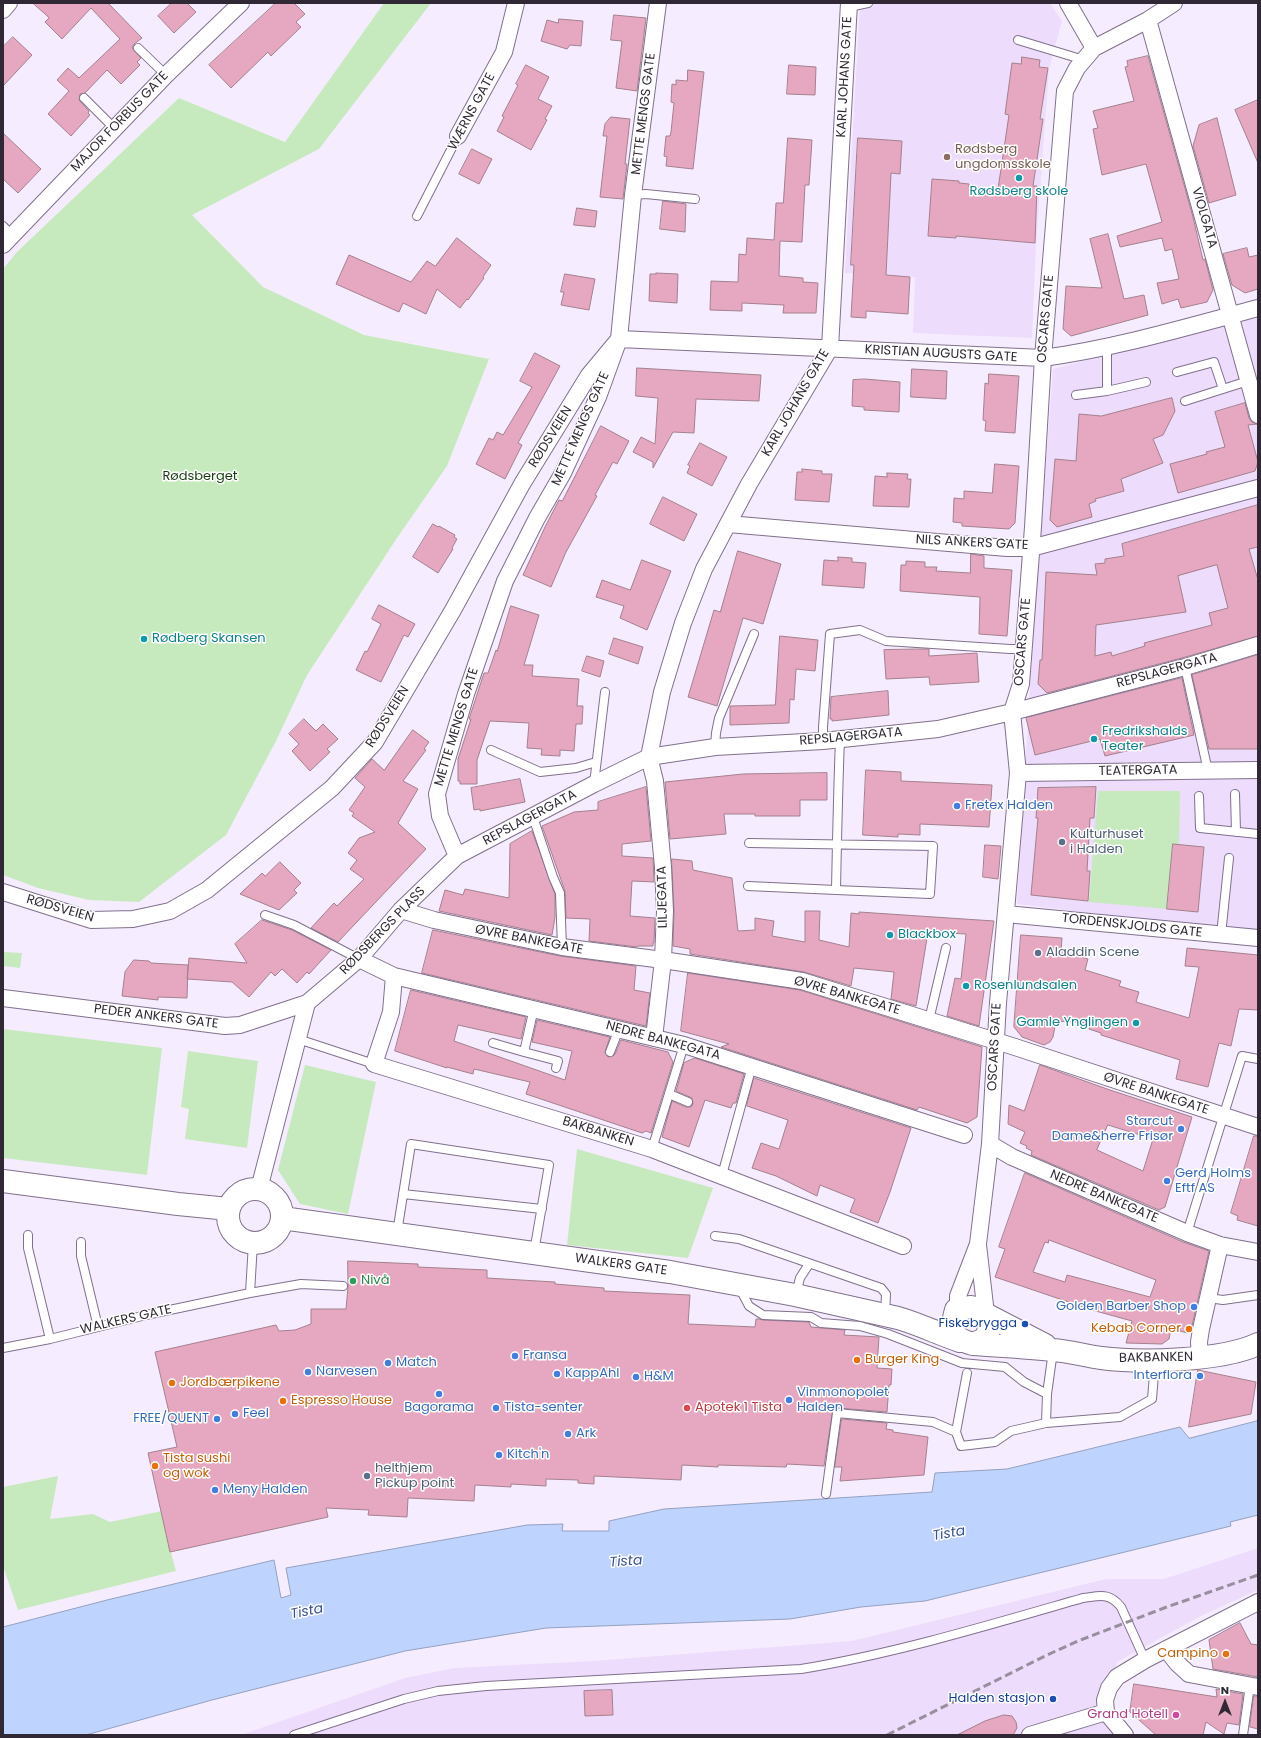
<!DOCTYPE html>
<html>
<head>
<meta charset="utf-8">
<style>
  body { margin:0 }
  #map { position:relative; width:1261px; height:1738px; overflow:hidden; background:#f6ecff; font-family:Poppins,sans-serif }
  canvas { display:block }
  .frame { position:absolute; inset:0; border:4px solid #302935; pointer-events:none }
  .north { position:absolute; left:1205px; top:1682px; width:40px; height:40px; -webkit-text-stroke:3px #fff; paint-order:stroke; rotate:0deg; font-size:11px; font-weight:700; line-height:16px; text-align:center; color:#302935 }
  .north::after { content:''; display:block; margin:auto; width:14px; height:18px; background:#302935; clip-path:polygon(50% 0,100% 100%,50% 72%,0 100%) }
</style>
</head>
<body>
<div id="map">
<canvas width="1261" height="1738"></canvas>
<div class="frame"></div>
<div class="north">N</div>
</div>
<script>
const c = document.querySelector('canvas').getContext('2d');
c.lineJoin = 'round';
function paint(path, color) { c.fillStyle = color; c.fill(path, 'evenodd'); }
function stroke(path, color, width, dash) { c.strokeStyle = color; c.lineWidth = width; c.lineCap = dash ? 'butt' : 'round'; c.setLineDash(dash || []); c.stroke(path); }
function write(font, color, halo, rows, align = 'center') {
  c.font = font + ' Poppins,sans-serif'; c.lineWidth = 3; c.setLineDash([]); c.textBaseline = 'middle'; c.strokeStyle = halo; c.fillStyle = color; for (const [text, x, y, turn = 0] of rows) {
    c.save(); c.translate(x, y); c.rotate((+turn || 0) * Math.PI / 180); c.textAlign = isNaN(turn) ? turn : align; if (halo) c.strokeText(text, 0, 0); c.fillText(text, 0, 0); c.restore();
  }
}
const built = new Path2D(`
  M860,3H1050L1062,21L1049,69L1036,245L1032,338L913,333L915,277L845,273Z
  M1258,315V934L1017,904L1033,639L1053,369Z
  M1258,1548V1590L1203,1615L1117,1662L1106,1712L1121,1735H241L405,1678L455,1668L594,1661L852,1641L1106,1579H1164Z`);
const green = new Path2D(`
  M384,3H431L319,149L192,215L263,287L364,335L489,359L447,466L397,538L307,675L276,741L226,835L139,902L89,900L38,888L3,875V269L17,252L179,98L285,142Z
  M1098,791H1180L1179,842L1178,846H1174L1168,909L1089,902Z
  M3,952L22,953L20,968L3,966Z
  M3,1029L162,1048L147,1175L3,1158Z
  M188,1051L258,1061L247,1148L185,1139L189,1109L181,1107Z
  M305,1065L376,1082L348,1214L300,1204L278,1170Z
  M577,1149L713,1188L688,1258L567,1245Z
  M58,1476L50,1519L93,1514L110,1522L162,1511L171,1553L176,1571L18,1610L3,1566V1487Z`);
const water = new Path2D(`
  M1258,1421V1515L1230,1522L1231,1526L925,1601L861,1607L790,1619L546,1628L405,1651L212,1700L86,1735H3V1627L107,1600L274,1560L281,1598L291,1595L286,1568L527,1525L563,1524L562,1531H609V1521L664,1509L932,1492L935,1473L1007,1469L1180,1427L1189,1438Z`);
const building = new Path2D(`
  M33,3H108L142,38L134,44L132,48L141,58L137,62L140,65L121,84L107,70L85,93L80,94L79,100L89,111L88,113L90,115L71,136L48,114L69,91L57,80L68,68L79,78L120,39L91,8L62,39L45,22L49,18Z
  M172,3H187L196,12L174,33L158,16Z
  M276,3H294L305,14L296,22L301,27L271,56L268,52L231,88L209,65Z
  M614,15L646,18L637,91L616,88L622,41L611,40Z
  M559,19L583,21L581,46L570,45L567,49L541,41L547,20L558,23Z
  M13,37L32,55L3,86V47Z
  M1148,56L1193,217L1203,260L1205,259L1213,290L1207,302L1181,308L1178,299L1162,304L1157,283L1179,279L1172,249L1165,251L1162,238L1120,247L1117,236L1162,222L1146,164L1102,175L1093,129L1098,128L1093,111L1134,101L1125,67L1128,66L1127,61Z
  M1022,57L1040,60L1039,67L1048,68L1040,119H1043L1033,186H1037L1035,243L956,236V238L928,236L932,179L959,181V183L969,184V187L998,189L1009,115L1005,114L1012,63L1021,64Z
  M526,65L549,77L538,99L552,106L545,119L547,120L531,150L497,131L504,117L502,116L518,85L516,84Z
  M789,65L816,67L815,95L787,94Z
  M688,70L704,72L693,169L666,166L667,157L664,156L666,136H670L671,132L674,103L671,102L672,84L676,85V80L687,81Z
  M1258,100V163L1235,110Z
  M611,117L630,119L625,164H627L623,199L600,197L607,136H603L605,124Z
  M1217,118L1236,195L1209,203L1193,146L1199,125Z
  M3,133L41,169L18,193L3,179Z
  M788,138L812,140L809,185H805L802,242L780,241L779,276L803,278V282L818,283L816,313H783L784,305L742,303V311L710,310L711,281L738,282L739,254L746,255L747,238L774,240L776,203H783Z
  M858,138L902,141L900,174L891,173L886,275L910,277L908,314L866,311V318L851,317L854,265H851Z
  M472,149L492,159L479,184L459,174Z
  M663,201L686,204L685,232L660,229Z
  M577,208L597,211L595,227L574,225Z
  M1108,234L1124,299L1144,295L1148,315L1071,336L1063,329L1066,286L1102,288L1090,239Z
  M457,238L491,265L483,277L484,278L468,300L467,299L460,308L437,289L426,314L403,303L399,312L336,284L349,255L411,282L427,261L435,266Z
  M1247,248L1249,257L1258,255V289L1245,293L1232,285L1223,254Z
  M656,273L678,274L677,303L649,301L650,274H656Z
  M565,274L595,279L589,310L561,305L564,292H561Z
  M535,353L560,366L518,443L522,445L505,479L476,464L489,438L493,440L497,432L503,435L532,387L520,381Z
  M637,368L761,375L759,401L696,399L694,433L673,432L653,468V462L633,452L641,437L655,444L658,398L636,396Z
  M912,369L947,371L946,399L911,397Z
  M989,374L1019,376L1015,433L985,431L986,421L983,420L985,383L988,384Z
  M865,379L900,382L899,412L864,410V407L852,406L853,380Z
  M1172,398L1175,411L1163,435L1153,439L1163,463L1121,479L1124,491L1095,499L1096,501L1089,504L1092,517L1057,527L1050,520L1055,459L1076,461L1079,414L1101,416Z
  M1245,403L1249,418L1252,422L1257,424L1248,425L1258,462L1255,471L1178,493L1170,464L1207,454L1206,452L1225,447L1215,412Z
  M601,426L629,441L617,464L613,462L595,495L597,496L566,552L551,587L523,575L545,527L559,500L562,501Z
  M700,443L727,457L712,486L687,473L690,466L688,465Z
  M995,464L1019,466L1015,523L1009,529L962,526V523L953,522L954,498L964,499V491L992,493Z
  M802,469L822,471V474H832L829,502L795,500L797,472H802Z
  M887,473L908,474L907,479H911L909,507L873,506L875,476L887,477Z
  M663,497L697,514L684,541L650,524Z
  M1258,505V547L1249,549L1258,580V636L1182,658L1047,693L1038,684L1040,660H1042L1046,572L1097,575L1095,564L1105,563V559L1124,556L1122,544ZM1217,565L1228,608L1209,613L1212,625L1144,643L1145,646L1112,656L1111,652L1095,656L1096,625L1186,612L1178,576Z
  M433,524L438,527L439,526L455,535L454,537L457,539L452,548L453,549L438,573L413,557Z
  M738,551L781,564L763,624L743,618L717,706L688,697L714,610L720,612Z
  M971,554L984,556V568L1012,570L1007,636L979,634L980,597L900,591L901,565H906V561L925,562V567H937L936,571L970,573Z
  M838,557L852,558V562L866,563L864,588L822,585L824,560L838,561Z
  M642,560L671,571L647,630L620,618L624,606L596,597L602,580L630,590Z
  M379,605L415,624L408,637L404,635L381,682L356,670L365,651L367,652L381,624L372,619Z
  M511,606L539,615L524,665H533L532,676L579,679L577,706H583L582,724H576L574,751L560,750V756L541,755L542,749L527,748L529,723L490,721L477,760V784H460V781H458V759L471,719H469L484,673H488L496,650L497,651Z
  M780,636L818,640L815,671L796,669L794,700L790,699L789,723L730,725V706L775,705Z
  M614,638L643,647L638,664L609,654Z
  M917,649H929V656L977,653L979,682L930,685L929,677L886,679L884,650Z
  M1258,655V749H1209L1192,675Z
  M587,656L604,661L600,677L582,671Z
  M1182,678L1194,735L1105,756L1100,739L1035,755L1026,718Z
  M888,691L889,715L832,721V719H830L831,697Z
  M304,719L316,731L323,724L338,739L327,749L330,752L310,771L292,751L299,744L289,734Z
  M413,730L429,742L424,749L426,750L403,781L418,789L398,823L426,849L338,942L311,928L334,903L337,906L364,879L350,869L357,860L348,853L359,838L375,832L352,816L354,813L349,810L365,787L355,778L372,759L384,770Z
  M866,770L901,772V781L992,785L989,827L920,824V835L898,834V837L863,835Z
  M827,773V800H800V816H755V814H724L726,834L670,839L665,782L743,774Z
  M520,779L525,802L480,811V809L474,810L471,788Z
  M646,787L651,841L622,844V856L653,858L654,882L632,881L630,916L655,918L654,943H653V946H638L637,947L589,941L590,919L566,918L565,891L542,826L574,812L598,810V802Z
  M1096,787L1094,818H1090L1087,871H1090L1088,901L1031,895L1038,818H1036L1038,788Z
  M532,831L555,894V917L552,935L439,911L445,890L463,895L465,889L509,898L510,844Z
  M1173,844L1204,847L1198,912L1167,909Z
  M985,845L1001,846L998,879L983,877Z
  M672,859L692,861L693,870L732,878L738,931L755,930V918L774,921L772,936L805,942V911H820L819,940L849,947L851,913L859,914V912L994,921L979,1026L947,1016L955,978L961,979L966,934L928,932L916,1006L891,999L894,972L854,968L851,986L804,972L690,954V949L673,946L674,911Z
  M280,862L301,883L294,890L297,893L279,910L240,894L262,873L265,876Z
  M262,920L292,930L331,950L309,974L307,972L297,983L282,969L275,976L271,972L249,997L232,982L187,979L189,958L247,963L235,944Z
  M433,930L560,956L636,966L634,990L650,993L646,1026L422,973Z
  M1021,935L1062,938L1061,951L1088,959L1085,970L1121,981L1119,986L1139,992L1136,1002L1189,1018L1199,967L1185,966L1187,948L1258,955V1010L1239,1009L1231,1046L1219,1043L1208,1087L1176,1079L1180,1060L1101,1035V1033L1089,1029L1091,1023L1056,1021L1053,1037L1050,1042L1044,1045L1022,1037L1014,1027Z
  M134,960L149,961L151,963L188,965L187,998L158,997V1000L122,996L125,972Z
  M688,973L800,990L982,1047L977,1117L967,1123L919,1107L917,1110L721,1047L729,1044L681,1031Z
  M411,990L526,1017L521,1039L458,1025L454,1041L565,1080L572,1051L532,1042L537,1020L610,1037L605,1052L608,1057L613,1056L615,1054L621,1040L668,1052L673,1062L651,1133L646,1131L642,1133L526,1094L530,1082L474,1069L473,1074L447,1067V1068L395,1051Z
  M695,1058L744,1074L736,1103H733L731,1108L705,1100L689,1147L662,1137L672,1101L686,1107H691L693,1104L692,1098L676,1091L684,1063Z
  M1040,1065L1110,1090L1192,1117L1165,1207L1159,1210L1031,1155L1032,1151L1026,1148L1027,1146L1020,1143L1025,1132L1008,1124L1009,1105L1024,1111ZM1108,1125L1153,1139L1143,1171L1097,1150Z
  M754,1078L911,1128L890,1192L878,1223L850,1212L855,1199L820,1185L817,1196L776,1176L752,1168L761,1143L779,1149L788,1120L747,1106Z
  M1254,1136H1258V1226L1237,1220L1238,1216L1231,1213Z
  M1025,1173L1183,1242L1209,1251L1191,1330L1188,1333L1171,1329L1169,1339L1162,1344L1126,1343L1132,1321L1092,1310L995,1277L1005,1249L999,1247ZM1049,1240L1156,1280L1150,1297L1067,1275L1065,1282L1033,1272L1045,1242L1048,1243Z
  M348,1261L418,1264V1267L487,1270V1278L555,1282V1284L604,1288V1291L690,1295L688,1324L755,1327L756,1319H759L763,1320L809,1322L811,1327L845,1330L844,1335L879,1337L877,1368L892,1369L891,1385H889L887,1412L838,1408L833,1409L824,1466L787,1464L786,1467L718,1465V1467L682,1465L681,1480L594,1476V1484L578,1483V1480L546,1479V1486L511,1484V1487L475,1485L474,1501L408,1498L407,1517L368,1515L369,1510L326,1508L328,1517L170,1552L148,1453L177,1447L155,1352L276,1325L279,1331L295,1330L311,1324V1309H346L348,1287Z
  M1198,1370L1256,1382L1251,1414L1189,1427Z
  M842,1419L887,1423L886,1429L893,1430V1432L928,1437L924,1475L840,1481L842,1467H835Z
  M1240,1623L1251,1644L1258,1645V1677L1213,1669L1209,1640Z
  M1134,1684L1217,1697L1216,1689L1243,1694L1239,1725L1227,1723L1224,1734L1206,1722L1203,1735H1156L1130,1712Z
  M612,1690L613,1715L585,1716L584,1691Z
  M1254,1696H1258V1729L1250,1727Z
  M1004,1715L1012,1716L1016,1722L1017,1728L1013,1735H957L985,1721Z`);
const lane = new Path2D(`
  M849,7L868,3
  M1018,40L1084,60
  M138,48L166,75
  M84,98L114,128
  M633,195L646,194L695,199
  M417,216L458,136
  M3,226L12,235
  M1107,346V391L1146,382
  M1177,372L1214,362L1223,389
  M1076,395L1107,391
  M1185,401L1248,381
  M1185,667L1208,771
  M823,741V727L830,634L860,630L886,641L1010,649H1024
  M715,747L716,733L719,718L754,634
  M491,750L540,772L576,768L596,762
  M594,784L605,692
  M1235,794L1236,832
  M1199,796L1200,828L1258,834
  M533,817L553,877L560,893L562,947
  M749,843L933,846L930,894L836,890C837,840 838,789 840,739
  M748,886L836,890
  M265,915L294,925L359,959
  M1221,935L1229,858
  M929,1020L946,948
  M298,1039L374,1064
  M493,1043L524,1052L534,1008
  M524,1052L558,1061L556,1068
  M610,1052L619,1029
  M669,1094L688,1102
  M652,1149L684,1045
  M722,1175L752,1066
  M403,1194L542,1209
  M397,1233L411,1144L549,1165L534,1252
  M1187,1233L1242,1056L1258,1059
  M28,1235V1248L50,1339
  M715,1236L739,1239L881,1288L886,1294L885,1315
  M81,1242V1256L98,1327
  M739,1287L749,1306L763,1315L811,1317L821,1323L860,1326L888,1334L962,1363L1005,1367L1024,1382L1047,1394
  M250,1293L253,1243
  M796,1294L800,1278L809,1264
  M1208,1298L1223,1300L1258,1295
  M3,1348L50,1339L146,1315L250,1293L301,1284L343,1286
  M1046,1423L1047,1394L1053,1351
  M956,1432L967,1373
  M826,1494L837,1413L933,1422L956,1432L961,1446L995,1442L1011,1431L1046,1423L1120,1417L1152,1399L1155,1362
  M294,1735L404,1699L438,1691L486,1686L801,1669C897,1653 989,1625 1083,1598C1100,1596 1109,1592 1121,1607L1145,1660
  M1243,1735L1250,1685`);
const street = new Path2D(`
  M1068,3L1094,48L1148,20L1174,3
  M3,10L9,3
  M1148,20L1258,415
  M458,136L504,52L516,3
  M3,245L166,75L241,3
  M728,524L1007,548H1031L1258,488
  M1018,773L1258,770
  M457,856L440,816L437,794L466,694L505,581L537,518L563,473L598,397L619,339L633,195L658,3
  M3,892L91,920L133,919L170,911L207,890L332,788L375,742L453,610L522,484L589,375L619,339L1043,358C1116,348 1187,327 1258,308
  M401,910L434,920L562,947L663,960L802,981L1015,1047L1258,1127
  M1006,914L1258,938
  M359,959L394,976L684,1045L964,1135
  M394,976L391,1012L374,1064L652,1149L903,1246
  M3,998L225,1026L240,1025L307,1003L359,959L401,910L457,856L594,784L649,757L715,747L823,741L938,729L1012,712L1185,667L1258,645
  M654,1038L663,960L665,911L663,867L655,781L649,757L662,692L683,623L704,569L749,484L830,348L849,3
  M990,1144L1012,1157L1187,1233L1220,1245L1258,1252
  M259,1189L307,1003
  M978,1245L986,1314
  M958,1309V1296L978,1244L990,1144L998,1003L1018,773L1012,712L1021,684L1033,527L1043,358L1065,91L1077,68L1094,48
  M1200,1357L1199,1342L1201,1329L1220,1245
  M1166,1649L1177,1663L1189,1674L1258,1687
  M1106,1712L1125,1735
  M1030,1735L1106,1712L1105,1700L1109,1688L1117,1677L1145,1660L1258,1602`);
const secondary = new Path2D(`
  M3,1181L178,1204L229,1209
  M228 1216a27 27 0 1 1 54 0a27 27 0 1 1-54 0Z
  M282,1218L670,1272L795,1295L898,1318C919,1324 939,1334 960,1341
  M970,1307C985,1309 987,1313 990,1327L985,1339L973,1344C952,1338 950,1332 956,1310Z
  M987,1315L1045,1345
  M973,1344C1000,1346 1026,1347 1053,1350C1069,1351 1085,1356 1101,1358C1141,1363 1222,1361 1258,1344`);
const rail = new Path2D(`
  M887,1735L1047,1655L1078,1641L1164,1608L1258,1575`);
const markers = [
  [947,157,4,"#8d6e63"],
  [1019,178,4,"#0f9aa8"],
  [144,639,4,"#0f9aa8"],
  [1094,739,4,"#0f9aa8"],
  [957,806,4,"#3f7fe0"],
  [1062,842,4,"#5c6f8a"],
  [890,935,4,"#0f9aa8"],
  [1038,953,4,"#5c6f8a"],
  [966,986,4,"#0f9aa8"],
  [1136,1023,4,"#0f9aa8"],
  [1181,1129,4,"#3f7fe0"],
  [1167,1181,4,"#3f7fe0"],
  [353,1281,4,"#2e9e5b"],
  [1194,1307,4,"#3f7fe0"],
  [1025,1324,4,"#1a4fb4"],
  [1189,1329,4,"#e8710a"],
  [515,1356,4,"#3f7fe0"],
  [857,1360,4,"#e8710a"],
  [388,1363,4,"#3f7fe0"],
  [308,1372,4,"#3f7fe0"],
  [557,1374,4,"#3f7fe0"],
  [1200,1376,4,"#3f7fe0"],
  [636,1377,4,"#3f7fe0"],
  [172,1383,4,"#e8710a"],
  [439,1394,4,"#3f7fe0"],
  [789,1400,4,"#3f7fe0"],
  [283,1401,4,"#e8710a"],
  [496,1408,4,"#3f7fe0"],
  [687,1408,4,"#e0444e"],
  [235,1414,4,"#3f7fe0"],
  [217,1419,4,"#3f7fe0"],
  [568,1434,4,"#3f7fe0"],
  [499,1455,4,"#3f7fe0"],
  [155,1466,4,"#e8710a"],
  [367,1476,4,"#5c6f8a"],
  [215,1490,4,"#3f7fe0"],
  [1226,1654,4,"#e8710a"],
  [1053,1699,4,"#1a4fb4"],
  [1176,1715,4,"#d1479c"]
];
const streetNames = [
  ["KARL JOHANS GATE",845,77,-87],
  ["WÆRNS GATE",472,112,-62],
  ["METTE MENGS GATE",644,114,-83],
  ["MAJOR FORBUS GATE",120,122,-46],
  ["VIOLGATA",1204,218,74],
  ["OSCARS GATE",1046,319,-85],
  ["KRISTIAN AUGUSTS GATE",941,354,3],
  ["KARL JOHANS GATE",796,403,-60],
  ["METTE MENGS GATE",581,429,-66],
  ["RØDSVEIEN",551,437,-58],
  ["NILS ANKERS GATE",972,543,3],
  ["OSCARS GATE",1023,642,-85],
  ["REPSLAGERGATA",1167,671,-15],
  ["RØDSVEIEN",388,717,-58],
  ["METTE MENGS GATE",457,727,-73],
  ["REPSLAGERGATA",851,737,-5],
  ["TEATERGATA",1138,771,-1],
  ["REPSLAGERGATA",530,818,-28],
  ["LILJEGATA",663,897,-91],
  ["RØDSVEIEN",60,909,16],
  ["TORDENSKJOLDS GATE",1132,926,6],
  ["RØDSBERGS PLASS",383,931,-46],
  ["ØVRE BANKEGATE",529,940,11],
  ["ØVRE BANKEGATE",847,996,16],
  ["PEDER ANKERS GATE",156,1017,7],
  ["NEDRE BANKEGATA",663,1041,15],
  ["OSCARS GATE",995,1047,-87],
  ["ØVRE BANKEGATE",1156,1094,18],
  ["BAKBANKEN",598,1132,17],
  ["NEDRE BANKEGATE",1104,1197,23],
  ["WALKERS GATE",621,1265,8],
  ["WALKERS GATE",126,1320,-13],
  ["BAKBANKEN",1156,1358,-1]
];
const educationNames = [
  ["Rødsberg",955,150],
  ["ungdomsskole",955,165]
];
const cultureNames = [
  ["Rødsberg skole",1019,192,"center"],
  ["Rødberg Skansen",152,639],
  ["Fredrikshalds",1102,732],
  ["Teater",1102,747],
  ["Blackbox",898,935],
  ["Rosenlundsalen",974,986],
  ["Gamle Ynglingen",1128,1023,"right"]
];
const parkNames = [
  ["Rødsberget",200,477]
];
const shopNames = [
  ["Fretex Halden",965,806],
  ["Starcut",1173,1122,"right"],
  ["Dame&herre Frisør",1173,1137,"right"],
  ["Gerd Holms",1175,1174],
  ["Eftf AS",1175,1189],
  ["Golden Barber Shop",1186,1307,"right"],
  ["Fransa",523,1356],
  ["Match",396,1363],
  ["Narvesen",316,1372],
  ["KappAhl",565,1374],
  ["Interflora",1192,1376,"right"],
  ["H&M",644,1377],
  ["Vinmonopolet",797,1393],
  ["Halden",797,1408],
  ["Bagorama",439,1408,"center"],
  ["Tista-senter",504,1408],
  ["Feel",243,1414],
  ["FREE/QUENT",209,1419,"right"],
  ["Ark",576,1434],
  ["Kitch'n",507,1455],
  ["Meny Halden",223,1490]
];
const serviceNames = [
  ["Kulturhuset",1070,835],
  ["i Halden",1070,850],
  ["Aladdin Scene",1046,953],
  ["helthjem",375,1469],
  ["Pickup point",375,1484]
];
const leisureNames = [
  ["Nivå",361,1281]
];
const transitNames = [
  ["Fiskebrygga",1017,1324],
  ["Halden stasjon",1045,1699]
];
const foodNames = [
  ["Kebab Corner",1181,1329,"right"],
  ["Burger King",865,1360],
  ["Jordbærpikene",180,1383],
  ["Espresso House",291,1401],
  ["Tista sushi",163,1459],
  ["og wok",163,1474],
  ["Campino",1218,1654,"right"]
];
const healthNames = [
  ["Apotek 1 Tista",695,1408]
];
const hotelNames = [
  ["Grand Hotell",1168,1715]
];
const waterNames = [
  ["Tista",949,1534,-10],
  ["Tista",626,1562,-4],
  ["Tista",307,1612,-11]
];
paint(built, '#eddcfb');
paint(green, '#c6eabe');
paint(water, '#bed3fd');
stroke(water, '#93a0c1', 1);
paint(building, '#e5a8c0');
stroke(building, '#a4808e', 1);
stroke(lane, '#80708d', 10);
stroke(street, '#80708d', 18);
stroke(secondary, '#80708d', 24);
stroke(lane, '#fff', 8);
stroke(street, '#fff', 16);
stroke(secondary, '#fff', 22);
stroke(rail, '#978f9e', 3, [8, 4]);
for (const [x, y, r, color] of markers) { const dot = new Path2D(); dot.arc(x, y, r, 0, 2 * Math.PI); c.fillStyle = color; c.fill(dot); stroke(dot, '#fff', 1.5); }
write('13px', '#302935', '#fff', streetNames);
write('13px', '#785e54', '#fff', educationNames, 'left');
write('13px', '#0d838f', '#fff', cultureNames, 'left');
write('13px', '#163c0c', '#fff', parkNames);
write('13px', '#366cbe', '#fff', shopNames, 'left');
write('13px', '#4e5e75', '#fff', serviceNames, 'left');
write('13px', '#27864d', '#fff', leisureNames, 'left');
write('13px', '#164399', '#fff', transitNames, 'right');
write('13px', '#c56008', '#fff', foodNames, 'left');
write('13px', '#be3a42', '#fff', healthNames, 'left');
write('13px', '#b23c85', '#fff', hotelNames, 'right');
write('italic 14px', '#375391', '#fff', waterNames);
</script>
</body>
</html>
